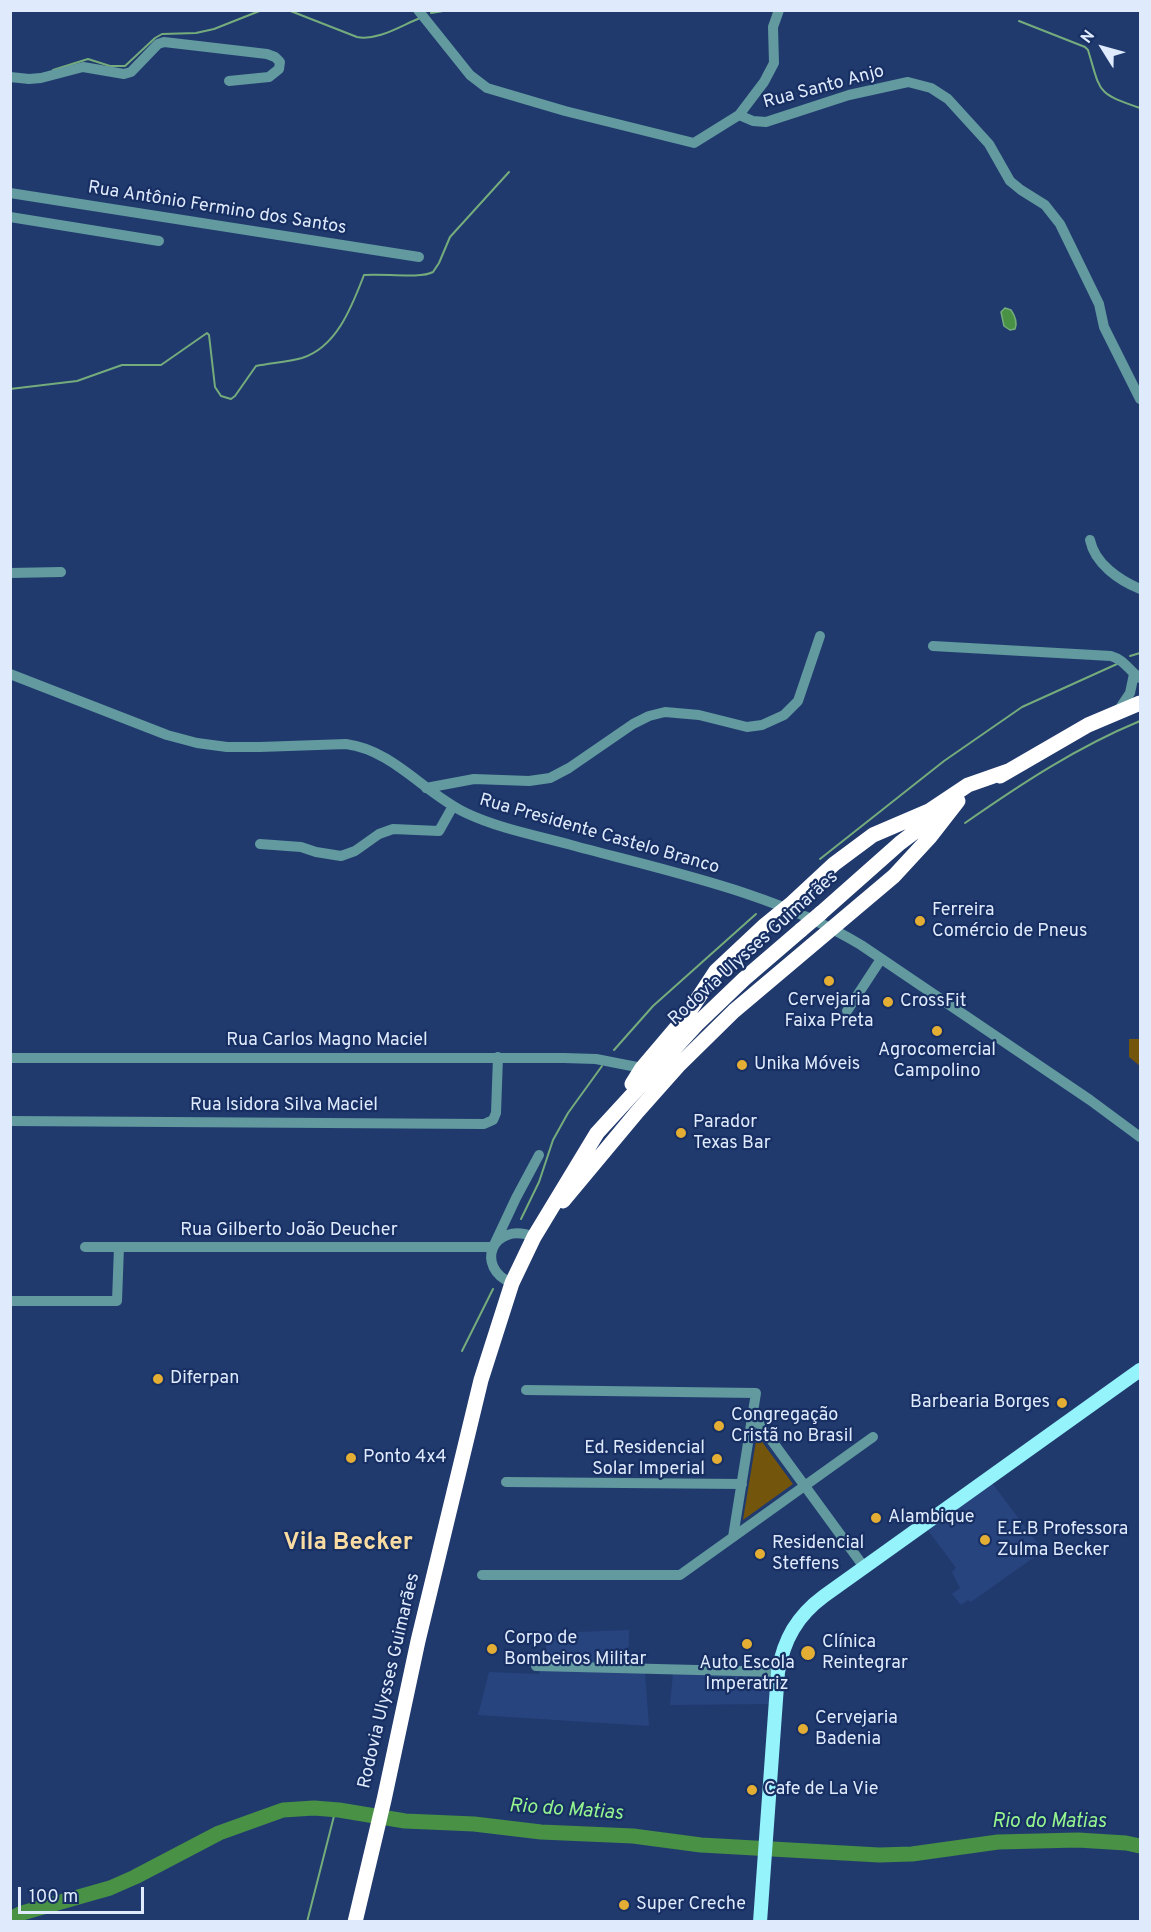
<!DOCTYPE html>
<html>
<head>
<meta charset="utf-8">
<style>
  body { margin:0 }
  #map { position:relative; width:1151px; height:1932px; overflow:hidden; background:#213a6e; font-family:Overpass,sans-serif }
  canvas { display:block }
  .frame { position:absolute; inset:0; border:12px solid #dfeafd; pointer-events:none }
  .north { position:absolute; left:1073px; top:18px; width:60px; height:60px; -webkit-text-stroke:4px #172f62; paint-order:stroke; rotate:307deg; font-size:16px; font-weight:700; line-height:24px; text-align:center; color:#dfeafd }
  .north::after { content:''; display:block; margin:auto; width:21px; height:27px; background:#dfeafd; clip-path:polygon(50% 0,100% 100%,50% 72%,0 100%) }
  .scale { position:absolute; left:18px; top:1887px; width:126px; height:27px; box-sizing:border-box; border:3px solid #dfeafd; border-top:0; padding-left:8px; font-size:18px; line-height:21px; white-space:nowrap; color:#dfeafd; -webkit-text-stroke:4px #172f62; paint-order:stroke }
</style>
</head>
<body>
<div id="map">
<canvas width="1151" height="1932"></canvas>
<div class="frame"></div>
<div class="north">N</div>
<div class="scale">100 m</div>
</div>
<script>
const c = document.querySelector('canvas').getContext('2d');
c.lineJoin = 'round';
function paint(path, color) { c.fillStyle = color; c.fill(path, 'evenodd'); }
function stroke(path, color, width, dash) { c.strokeStyle = color; c.lineWidth = width; c.lineCap = dash ? 'butt' : 'round'; c.setLineDash(dash || []); c.stroke(path); }
function write(font, color, halo, rows, align = 'center') {
  c.font = font + ' Overpass,sans-serif'; c.lineWidth = 4.5; c.setLineDash([]); c.textBaseline = 'middle'; c.strokeStyle = halo; c.fillStyle = color; for (const [text, x, y, turn = 0] of rows) {
    c.save(); c.translate(x, y); c.rotate((+turn || 0) * Math.PI / 180); c.textAlign = isNaN(turn) ? turn : align; if (halo) c.strokeText(text, 0, 0); c.fillText(text, 0, 0); c.restore();
  }
}
const built = new Path2D(`
  M992,1483L1043,1551L971,1602L968,1600L961,1605L952,1594L960,1588L952,1572L956,1568L927,1529Z
  M629,1630L628,1673H645L649,1726L478,1715L489,1672L539,1674L549,1633Z
  M673,1673L771,1675L769,1704L670,1705Z`);
const green = new Path2D(`
  M1129,1039H1140V1066L1129,1057Z
  M757,1435L793,1484L743,1520Z`);
const water = new Path2D(`
  M1005,308L1011,310C1015,316 1018,322 1015,329L1010,330L1004,326L1001,312Z`);
const stream = new Path2D(`
  M288,10L357,37C378,41 400,26 420,18
  M431,13L449,10
  M1019,21L1085,47L1088,50C1101,93 1096,93 1140,108
  M53,70L88,59L110,66H125L155,38L162,34L196,33L214,29L262,10
  M10,389L77,381L122,365H161L207,333L209,335L215,387L221,396L231,399L235,396L256,366C271,363 287,362 302,358C337,347 352,306 364,275C382,273 420,279 433,272L439,263L450,237L509,172
  M1130,656L1140,653
  M965,823C1021,784 1077,747 1140,721
  M820,859L944,761L1022,707L1117,664
  M614,1050L653,1006L756,914
  M521,1219L539,1182L553,1140L568,1113L602,1066
  M462,1351L493,1289
  M307,1922L334,1816L339,1810`);
const river = new Path2D(`
  M10,1919L22,1913L110,1888L135,1877L219,1833L283,1810L314,1808L339,1810L405,1821L474,1824L541,1832L633,1836L701,1845L879,1855L912,1854L998,1842L1078,1840L1126,1843L1140,1846`);
const minor = new Path2D(`
  M418,10L470,75L487,88L565,111L694,143L739,115L764,82L774,63L773,27L779,10
  M10,77L29,79L41,78L83,67L124,74L131,72L158,44L164,42L267,54L275,57L280,62L279,69L269,77L229,81
  M739,115L753,121L766,122L849,95L908,82L931,88L948,99L989,144L1010,181L1021,190L1045,205L1060,224L1099,304L1104,327L1140,399
  M10,193L419,257
  M10,217L159,241
  M1090,540C1095,564 1119,580 1140,589
  M10,573L61,572
  M933,646L1111,656C1125,660 1129,671 1140,678
  M10,674L167,735L197,743L227,747H260L346,744C393,750 424,793 466,813C500,829 539,836 575,846C671,872 775,893 861,945L1090,1100L1140,1137
  M1118,711L1130,693L1134,674
  M426,788L474,779L529,781L550,778L569,768L633,724L649,716L665,712L699,715L747,727L762,725L784,715L798,701L820,636
  M260,844L301,847L316,852L341,856L355,851L379,834L393,829L439,831L453,806
  M847,1011L881,959
  M10,1058H564L596,1059L642,1068
  M10,1121L484,1124L493,1120L496,1113L498,1057
  M85,1247H493L516,1198L539,1155
  M512,1283C474,1268 492,1220 534,1237
  M10,1301H117L119,1247
  M526,1390L756,1393L733,1537
  M753,1415L864,1567
  M506,1482L742,1484
  M482,1575H680L873,1437
  M536,1666L778,1672`);
const major = new Path2D(`
  M760,1922L778,1672C784,1639 797,1616 824,1596L1140,1370`);
const highway = new Path2D(`
  M1000,776L1088,725L1140,703
  M821,913L900,843L941,812
  M632,1084L642,1068L687,1015L716,971L765,925L792,903L834,864L873,835L929,811L968,785L1008,771
  M563,1201L638,1111L678,1066L734,1011L894,876L930,837L958,801
  M355,1922L384,1800L418,1641L481,1380L512,1283L534,1237L597,1133L698,1023L744,979L801,930`);
const highwayBridge = new Path2D(`
  M801,930L821,913`);
const markers = [
  [920,921,6,"#e4ae35"],
  [829,981,6,"#e4ae35"],
  [888,1002,6,"#e4ae35"],
  [937,1031,6,"#e4ae35"],
  [742,1065,6,"#e4ae35"],
  [681,1133,6,"#e4ae35"],
  [158,1379,6,"#e4ae35"],
  [1062,1403,6,"#e4ae35"],
  [719,1426,6,"#e4ae35"],
  [351,1458,6,"#e4ae35"],
  [717,1459,6,"#e4ae35"],
  [876,1518,6,"#e4ae35"],
  [985,1540,6,"#e4ae35"],
  [760,1554,6,"#e4ae35"],
  [747,1644,6,"#e4ae35"],
  [492,1649,6,"#e4ae35"],
  [808,1653,8,"#e4ae35"],
  [803,1729,6,"#e4ae35"],
  [752,1790,6,"#e4ae35"],
  [624,1905,6,"#e4ae35"]
];
const streetNames = [
  ["Rua Santo Anjo",824,88,-15],
  ["Rua Antônio Fermino dos Santos",217,209,9],
  ["Rua Presidente Castelo Branco",599,835,16],
  ["Rodovia Ulysses Guimarães",754,949,-42],
  ["Rua Carlos Magno Maciel",327,1041],
  ["Rua Isidora Silva Maciel",284,1106],
  ["Rua Gilberto João Deucher",289,1231],
  ["Rodovia Ulysses Guimarães",390,1681,-77]
];
const poiNames = [
  ["Ferreira",932,911],
  ["Comércio de Pneus",932,932],
  ["Cervejaria",829,1001,"center"],
  ["Faixa Preta",829,1022,"center"],
  ["CrossFit",900,1002],
  ["Agrocomercial",937,1051,"center"],
  ["Campolino",937,1072,"center"],
  ["Unika Móveis",754,1065],
  ["Parador",693,1123],
  ["Texas Bar",693,1144],
  ["Diferpan",170,1379],
  ["Barbearia Borges",1050,1403,"right"],
  ["Congregação",731,1416],
  ["Cristã no Brasil",731,1437],
  ["Ed. Residencial",705,1449,"right"],
  ["Solar Imperial",705,1470,"right"],
  ["Ponto 4x4",363,1458],
  ["Alambique",888,1518],
  ["E.E.B Professora",997,1530],
  ["Zulma Becker",997,1551],
  ["Residencial",772,1544],
  ["Steffens",772,1565],
  ["Corpo de",504,1639],
  ["Bombeiros Militar",504,1660],
  ["Clínica",822,1643],
  ["Reintegrar",822,1664],
  ["Auto Escola",747,1664,"center"],
  ["Imperatriz",747,1685,"center"],
  ["Cervejaria",815,1719],
  ["Badenia",815,1740],
  ["Cafe de La Vie",764,1790],
  ["Super Creche",636,1905]
];
const waterNames = [
  ["Rio do Matias",566,1811,4],
  ["Rio do Matias",1049,1823]
];
const districtNames = [
  ["Vila Becker",348,1544]
];
paint(built, '#28447e');
paint(green, '#73550c');
paint(water, '#489145');
stroke(water, '#75ac7c', 1.5);
stroke(stream, '#75ac7c', 2);
stroke(river, '#489145', 15);
stroke(minor, '#629a9f', 10);
stroke(major, '#95f3fc', 14);
stroke(highway, '#fff', 15);
stroke(highwayBridge, '#fff', 15);
for (const [x, y, r, color] of markers) { const dot = new Path2D(); dot.arc(x, y, r, 0, 2 * Math.PI); c.fillStyle = color; c.fill(dot); stroke(dot, '#172f62', 2); }
write('18px', '#dfeafd', '#172f62', streetNames);
write('18px', '#dfeafd', '#172f62', poiNames, 'left');
write('italic 20px', '#95f48f', '#172f62', waterNames);
write('bold 24px', '#fadca3', '#172f62', districtNames);
</script>
</body>
</html>
